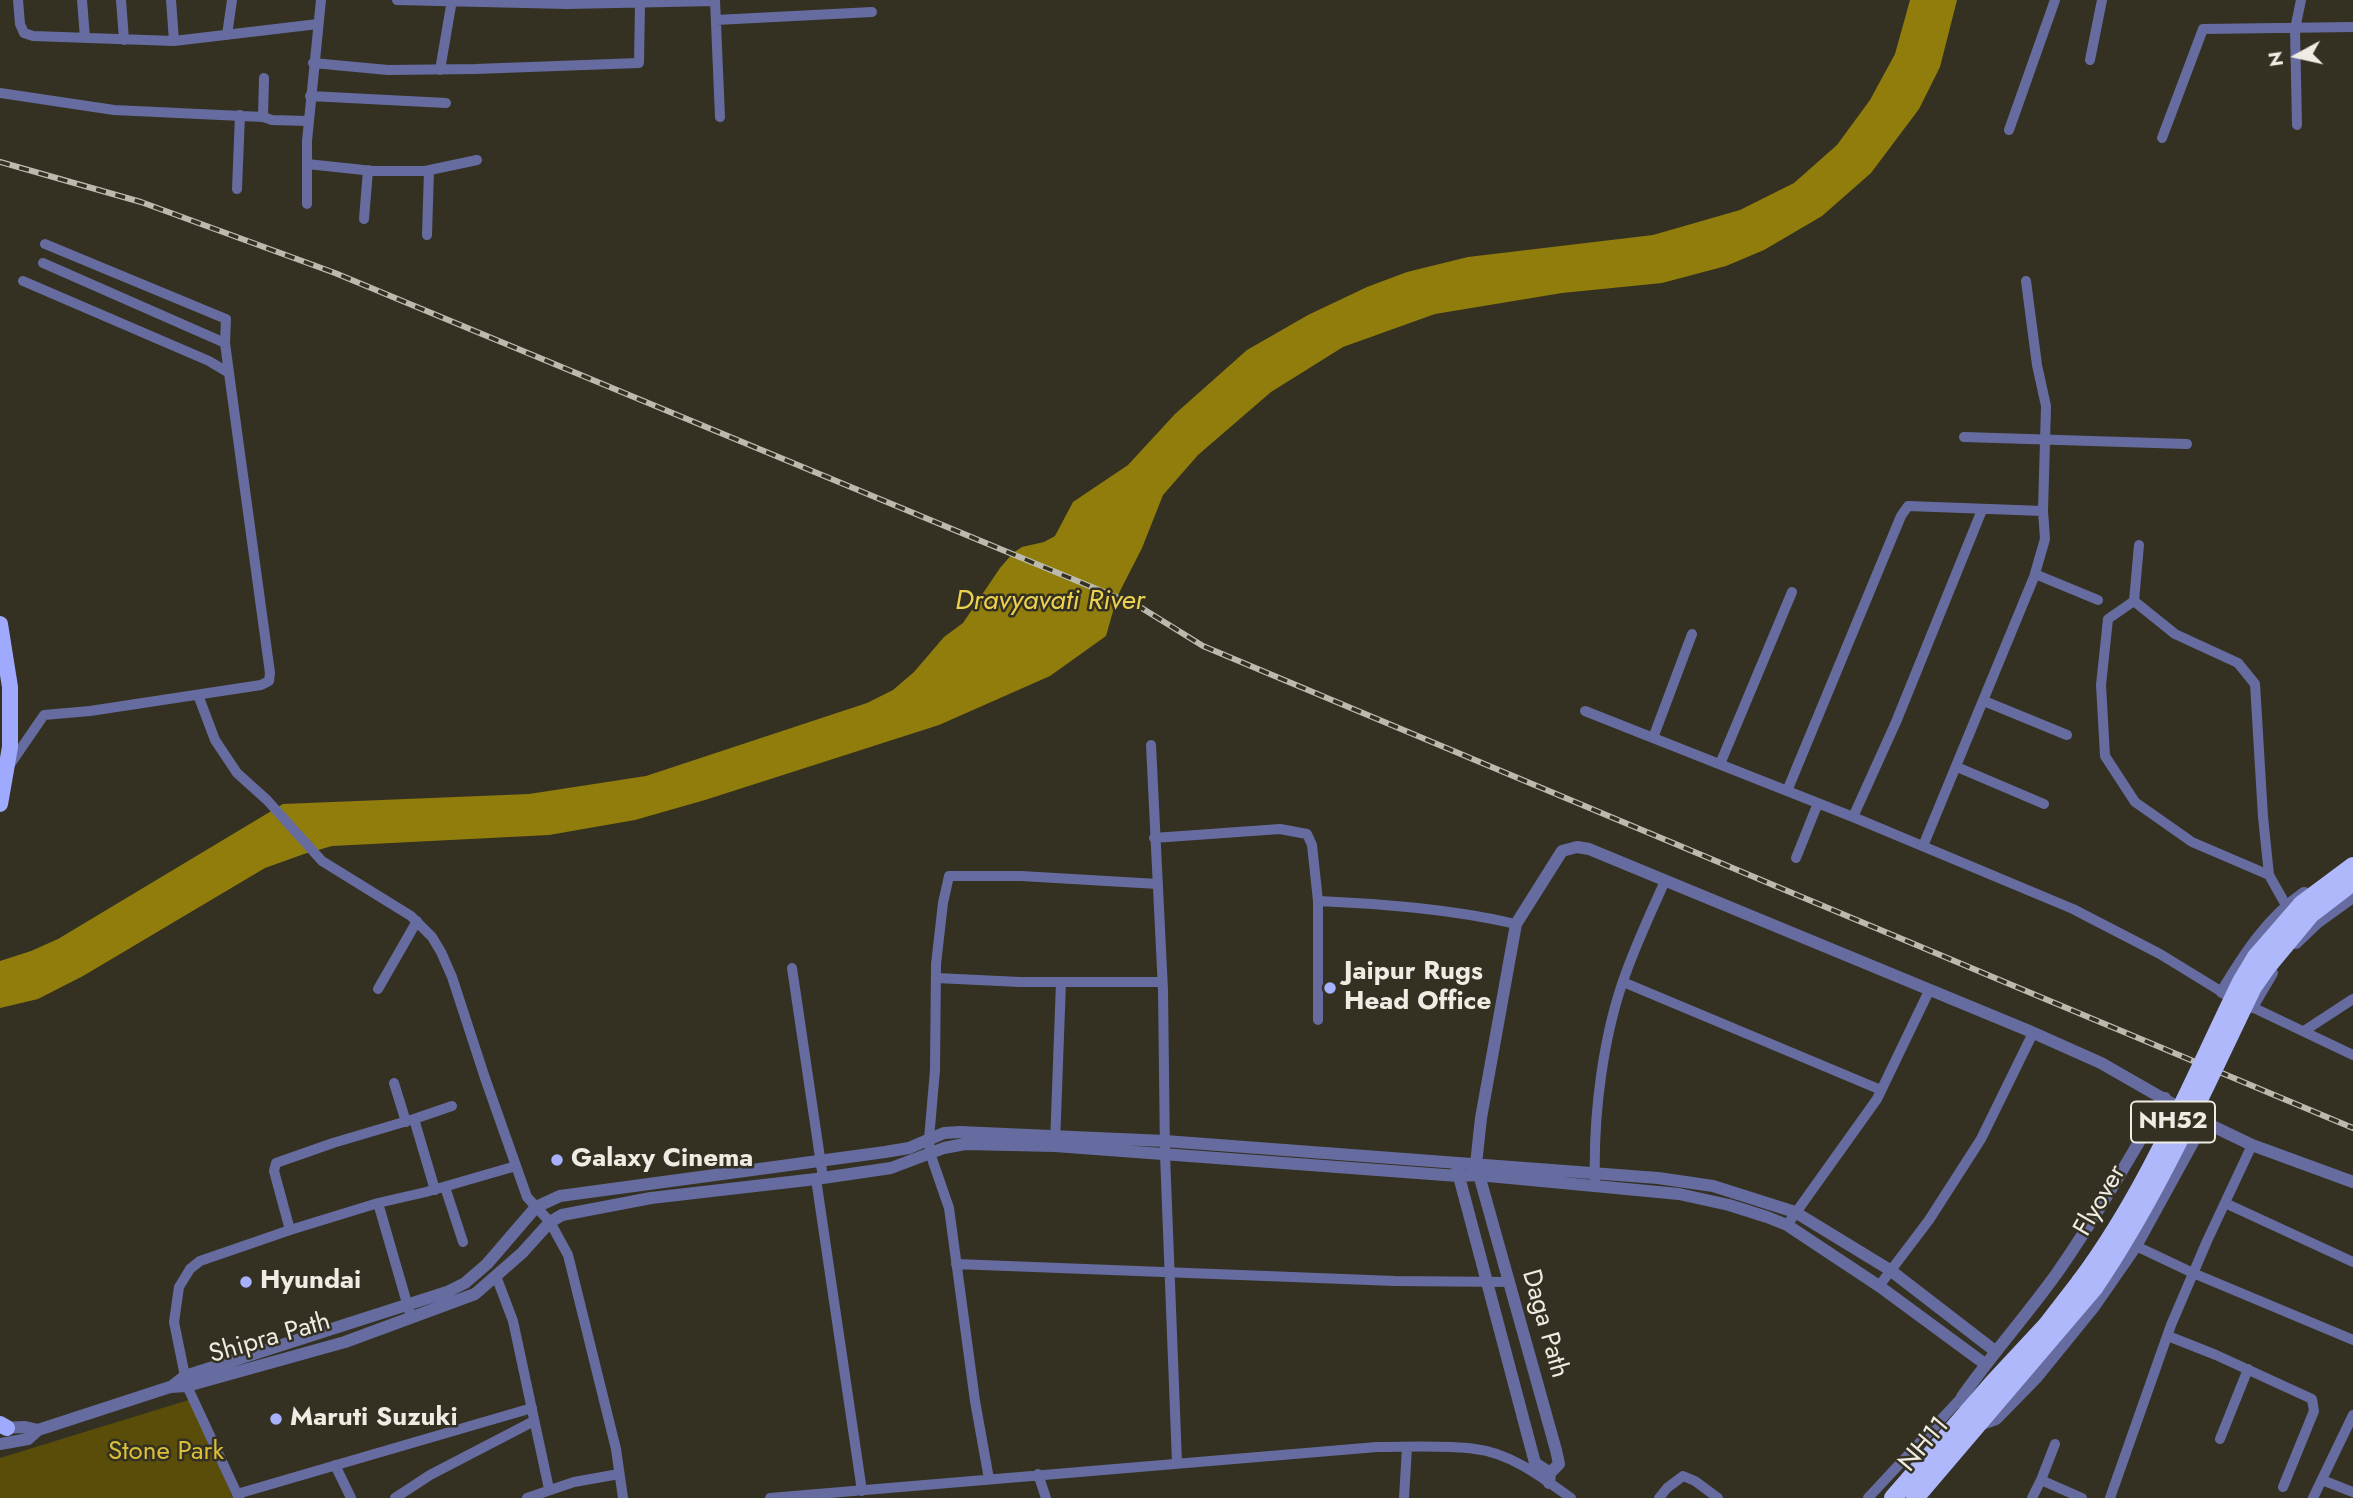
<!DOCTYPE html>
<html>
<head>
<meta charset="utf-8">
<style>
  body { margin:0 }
  #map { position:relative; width:2353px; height:1498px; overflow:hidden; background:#343122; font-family:Jost,sans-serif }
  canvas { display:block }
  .north { position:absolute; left:2262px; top:21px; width:70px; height:70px; -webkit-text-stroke:5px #343122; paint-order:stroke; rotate:262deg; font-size:19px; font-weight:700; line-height:28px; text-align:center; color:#eeece3 }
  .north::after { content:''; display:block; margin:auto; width:24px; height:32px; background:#eeece3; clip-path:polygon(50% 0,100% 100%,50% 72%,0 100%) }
</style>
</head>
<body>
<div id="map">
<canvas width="2353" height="1498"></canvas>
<div class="north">N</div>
</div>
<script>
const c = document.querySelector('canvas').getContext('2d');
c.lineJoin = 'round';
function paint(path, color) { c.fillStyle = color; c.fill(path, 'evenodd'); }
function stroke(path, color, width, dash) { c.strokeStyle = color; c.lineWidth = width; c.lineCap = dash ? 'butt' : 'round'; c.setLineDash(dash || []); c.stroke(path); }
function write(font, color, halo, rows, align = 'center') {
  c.font = font + ' Jost,sans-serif'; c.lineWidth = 5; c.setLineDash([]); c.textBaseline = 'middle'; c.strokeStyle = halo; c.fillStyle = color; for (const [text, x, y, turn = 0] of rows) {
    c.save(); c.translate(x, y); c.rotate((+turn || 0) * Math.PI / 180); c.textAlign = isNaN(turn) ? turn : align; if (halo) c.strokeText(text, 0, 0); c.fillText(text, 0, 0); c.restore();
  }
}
const green = new Path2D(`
  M192,1399L233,1498H0V1458Z`);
const water = new Path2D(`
  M1910,0H1957L1940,67L1919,109L1871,173L1822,216L1764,250L1726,266L1662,283L1562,293L1435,314L1343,347L1271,392L1198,455L1163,495L1142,548L1117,597L1106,636L1050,676L939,725L705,800L635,820L549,835L332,846L304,854L265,868L83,976L38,999L0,1008V961L31,951L58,939L283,804L529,794L646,776L867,703L893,690L914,672L944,637L963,623L1000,568L1013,553L1022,547L1044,542L1055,536L1073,502L1128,465L1175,414L1247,350L1308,315L1367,287L1407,272L1468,257L1653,235L1740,210L1794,183L1837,145L1870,100L1895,54Z`);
const minor = new Path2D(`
  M18,0L20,24L24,33L33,36L174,41L318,24
  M82,0L85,38
  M121,0L124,40
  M171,0L174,41
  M397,0L567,4L715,1
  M715,0L720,117
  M716,20L872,12
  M227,35L232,0
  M2090,60L2102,0
  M313,63L388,70L475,69L639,63L640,3
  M440,70L452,0
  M0,93L114,110L263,117L264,78
  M310,96L446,103
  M263,117L272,120L308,121
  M2297,125L2295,29L2301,0
  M2009,130L2055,0
  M2162,138L2203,29L2353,27
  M307,164L373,171H425L477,160
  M237,189L240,115
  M307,204V141L321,0
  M364,219L368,170
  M427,235L429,170
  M45,244L226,319L225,343
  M43,263L225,343L229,373
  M1964,437L2187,444
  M2035,574L2098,600
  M2134,601L2139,545
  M198,695L215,740L237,773L267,800L322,861L411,916L432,937L441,952L452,977L485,1078L527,1197L550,1222L568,1255L616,1449L623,1498
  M1984,701L2067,735
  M1585,711L1853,817L2073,909L2160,954L2222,992
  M1653,738L1692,634
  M1151,745L1163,990L1165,1154L1177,1463
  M1720,764L1792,592
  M9,766L44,715L90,711L261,685L269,681L270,673L229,373L209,361L23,281
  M1957,767L2044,804
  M1787,791L1901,516L1908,506L2043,511
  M1853,817L1896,722L1982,510
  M1154,838L1280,829L1307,834L1312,845L1318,901V1020
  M1923,846L2034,577L2045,539L2043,511L2046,406L2037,365L2026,281
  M1796,858L1818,803
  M2269,875L2263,817L2255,684L2238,663L2175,634L2134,601L2108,619L2101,685L2105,756L2135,802L2192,842L2269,875L2287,907
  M1318,901C1384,904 1451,909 1516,924
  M792,968L823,1178
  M936,978L1020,982H1162
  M1623,982L1881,1090
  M378,989L417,921
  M2252,1007L2353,1055
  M2304,1031L2353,999
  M394,1083L406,1122
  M414,1119L452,1106
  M1055,1144L1061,982
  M816,1179L862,1491
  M1595,1182C1593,1115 1603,1033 1627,970C1638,940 1652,910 1665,881
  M445,1187L463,1242
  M378,1203L411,1317
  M2225,1203L2353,1262
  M1787,1225L1877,1099L1929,991
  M290,1230L274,1171L276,1163L333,1143L414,1119L435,1190
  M2136,1246L2193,1273L2353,1340
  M956,1264L1395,1281L1509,1282
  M496,1276L513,1321L549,1489
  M1879,1286L1929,1220L1981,1139L2033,1033
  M2168,1336L2216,1355L2312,1399L2314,1411L2283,1487
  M2220,1439L2248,1369
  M335,1465L351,1498
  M1038,1474L1046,1498
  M989,1479L975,1401L949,1208L930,1153L929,1139L935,1070L936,964L943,903L949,876H1021L1158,884
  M2041,1480L2055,1444
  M2322,1480L2353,1492
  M237,1494L532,1408
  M239,1498L187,1386L174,1322L179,1287L190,1269L200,1261L290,1230L378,1203L426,1192L516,1166
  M395,1498L430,1475L534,1421
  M527,1498L574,1482L619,1474
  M770,1498L1377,1447C1409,1447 1443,1445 1475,1449C1511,1453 1543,1478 1571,1498
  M1404,1498L1407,1447
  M1659,1498L1667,1488L1683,1476L1695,1481L1718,1498
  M1868,1498L1962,1397
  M2032,1498L2041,1480L2082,1498
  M2110,1498L2171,1325L2207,1241L2252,1145
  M2313,1498L2353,1415`);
const tertiary = new Path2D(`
  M2296,943L2318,922L2353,897
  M2272,973L2252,1007L2222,992C2244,955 2268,918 2304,893
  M1457,1169L1535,1463L1550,1473
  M171,1387L185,1376L447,1292L465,1283L487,1264L536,1207L560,1196L885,1152L909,1148L944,1133L960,1132L1165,1141L1658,1178L1713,1186L1795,1212L1890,1270L1995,1351
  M1967,1414L1962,1397C1992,1354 2027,1315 2057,1273C2096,1217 2130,1157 2165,1098
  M1979,1425L1996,1419L2037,1377L2093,1308L2136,1246L2204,1122
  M1,1428L25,1427L38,1430
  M0,1444L28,1439L38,1430L170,1387L187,1386L345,1342L475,1294L522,1253L550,1222L562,1215L651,1198L816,1179L891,1168L944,1148L965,1144L1055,1146L1458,1176L1478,1175L1679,1194L1729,1205L1767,1217L1787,1225L1879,1286L1985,1364
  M1549,1483L1550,1473L1559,1464L1556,1450L1476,1164L1481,1118L1516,924L1562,851L1577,847L1589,849L2027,1030L2101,1063L2204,1122L2252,1145L2353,1182`);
const primary = new Path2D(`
  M0,624L10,687V747L0,804
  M0,1424L7,1428`);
const trunk = new Path2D(`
  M2256,957L2302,904L2353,866
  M2267,967L2311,914L2353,882
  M1893,1498L1993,1383L2046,1326L2080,1282
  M1915,1498L2094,1288`);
const rail = new Path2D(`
  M0,162L141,202L335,273L1140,607L1203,646L2353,1128`);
const trunkBridge = new Path2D(`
  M2080,1282C2148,1191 2191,1084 2241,982L2256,957
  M2094,1288C2158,1194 2203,1090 2253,987L2267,967`);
const markers = [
  [1330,988,7,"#a7b1fc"],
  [557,1160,7,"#a7b1fc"],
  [246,1282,7,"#a7b1fc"],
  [276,1419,7,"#a7b1fc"]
];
const shields = [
  [2173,1122,84]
];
const shieldNames = [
  ["NH52",2173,1122]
];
const poiNames = [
  ["Jaipur Rugs",1344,973],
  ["Head Office",1344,1003],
  ["Galaxy Cinema",571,1160],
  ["Hyundai",260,1282],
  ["Maruti Suzuki",290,1419]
];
const streetNames = [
  ["Flyover",2101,1201,-60],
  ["Daga Path",1544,1324,74],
  ["Shipra Path",270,1339,-16],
  ["NH11",1925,1445,-50]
];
const parkNames = [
  ["Stone Park",166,1453]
];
const waterNames = [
  ["Dravyavati River",1050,602]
];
paint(green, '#5a4d0a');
paint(water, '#917d0c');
stroke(minor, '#666ca0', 10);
stroke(tertiary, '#666ca0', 12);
stroke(primary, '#9fa9fd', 16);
stroke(trunk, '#aeb8fb', 18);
stroke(rail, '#bcbaaf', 6);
stroke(rail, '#343122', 3.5, [10]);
stroke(trunkBridge, '#aeb8fb', 18);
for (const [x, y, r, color] of markers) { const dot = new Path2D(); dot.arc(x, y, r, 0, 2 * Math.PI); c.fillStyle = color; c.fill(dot); stroke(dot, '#343122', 2.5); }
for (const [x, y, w] of shields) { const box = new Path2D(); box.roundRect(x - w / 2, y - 20.5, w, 41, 5); c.fillStyle = '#343122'; c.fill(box); stroke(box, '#eeece3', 2); }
write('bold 24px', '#eeece3', null, shieldNames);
write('bold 26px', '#eeece3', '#343122', poiNames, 'left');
write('26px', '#eeece3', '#343122', streetNames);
write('26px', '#dabf39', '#343122', parkNames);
write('italic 28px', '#edd250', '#343122', waterNames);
</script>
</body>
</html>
